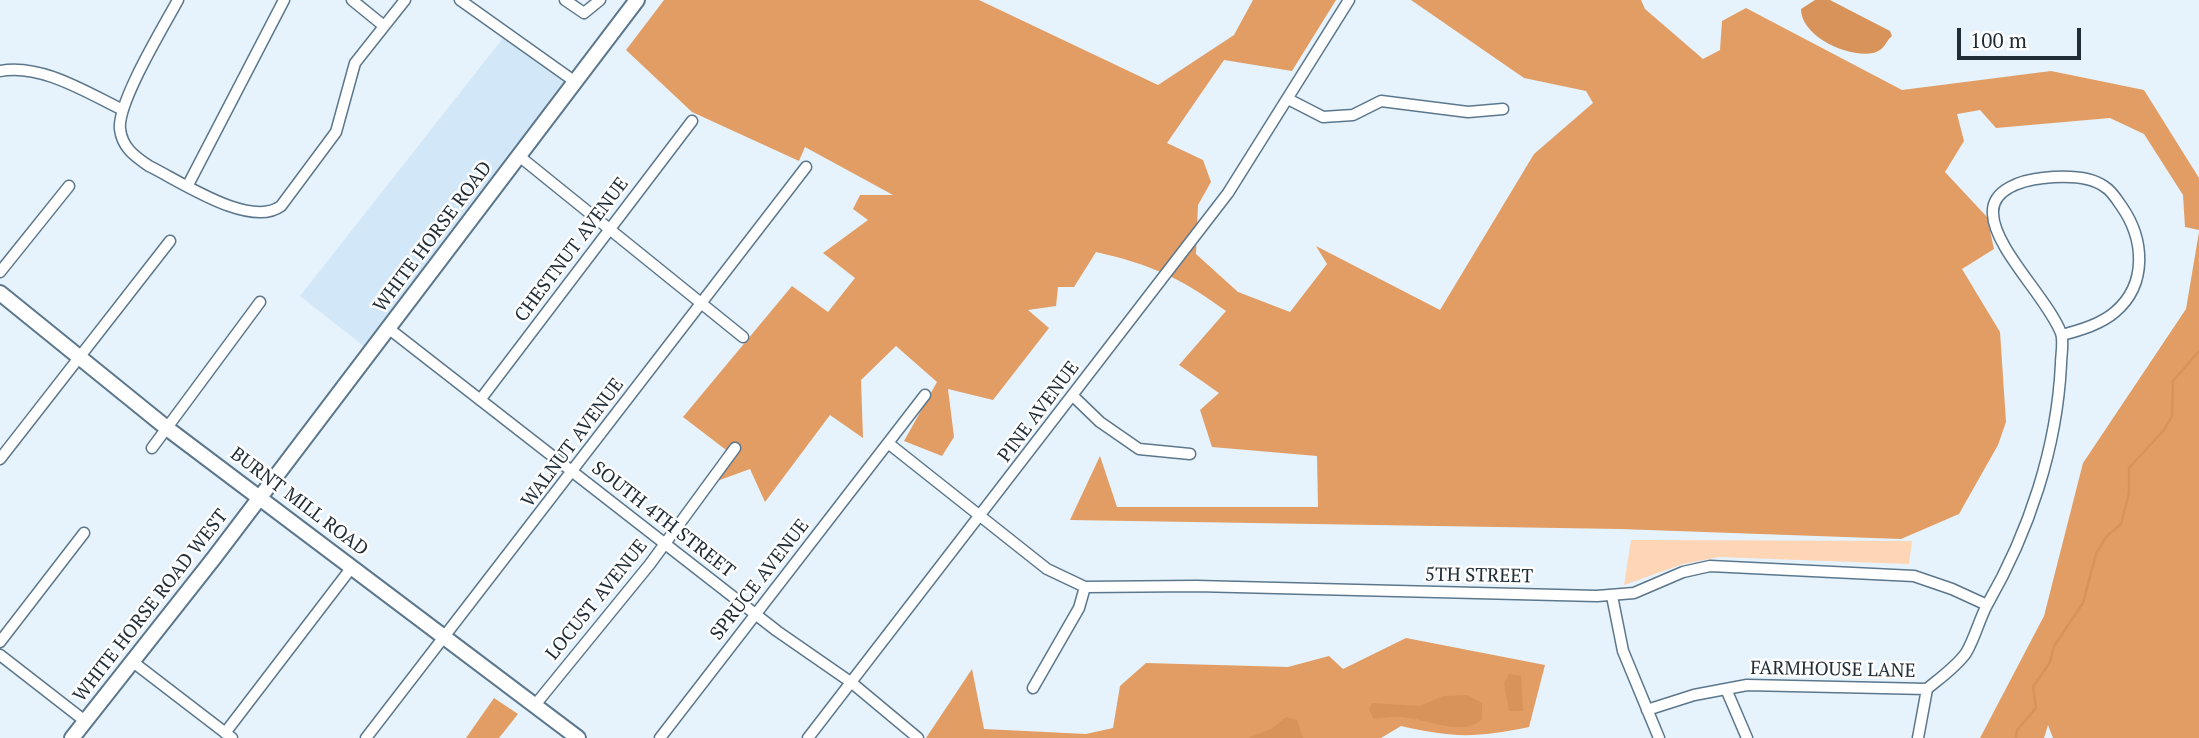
<!DOCTYPE html>
<html>
<head>
<meta charset="utf-8">
<style>
  body { margin:0 }
  #map { position:relative; width:2199px; height:738px; overflow:hidden; background:#e6f2fc; font-family:"PT Serif",serif }
  canvas { display:block }
  .scale { position:absolute; left:1957px; top:28px; width:124px; height:32px; box-sizing:border-box; border:4px solid #212d36; border-top:0; padding-left:9px; font-size:21px; line-height:24px; white-space:nowrap; color:#212d36; -webkit-text-stroke:5px #fefefe; paint-order:stroke }
</style>
</head>
<body>
<div id="map">
<canvas width="2199" height="738"></canvas>
<div class="scale">100 m</div>
</div>
<script>
const c = document.querySelector('canvas').getContext('2d');
c.lineJoin = 'round';
function paint(path, color) { c.fillStyle = color; c.fill(path, 'evenodd'); }
function stroke(path, color, width, dash) { c.strokeStyle = color; c.lineWidth = width; c.lineCap = dash ? 'butt' : 'round'; c.setLineDash(dash || []); c.stroke(path); }
function write(font, color, halo, rows, align = 'center') {
  c.font = font + ' "PT Serif",serif'; c.lineWidth = 5; c.setLineDash([]); c.textBaseline = 'middle'; c.strokeStyle = halo; c.fillStyle = color; for (const [text, x, y, turn = 0] of rows) {
    c.save(); c.translate(x, y); c.rotate((+turn || 0) * Math.PI / 180); c.textAlign = isNaN(turn) ? turn : align; if (halo) c.strokeText(text, 0, 0); c.fillText(text, 0, 0); c.restore();
  }
}
const built = new Path2D(`
  M507,33L574,81L370,351L300,296Z`);
const green = new Path2D(`
  M1631,540L1912,541L1909,564L1719,557L1683,564L1624,585Z`);
const forest = new Path2D(`
  M664,0H979L1158,85L1234,35L1253,0H1336L1292,71L1224,60L1167,143L1203,160L1211,182L1198,205L1196,254L1238,292L1290,312L1327,264L1316,246L1440,310L1534,154L1593,103L1586,91L1524,78L1411,0H1641L1645,9L1703,59L1720,50L1722,21L1746,8L1902,90L2051,71L2144,90L2199,178V230L2185,227L2183,195L2144,134L2110,118L1996,128L1980,110L1957,114L1964,141L1945,172L1987,217L1994,249L1962,269L2000,332L2006,422L1998,445L1959,514L1901,539L1620,529L1070,520L1100,456L1117,507H1318L1317,456L1212,447L1200,410L1219,393L1179,365L1226,311C1179,277 1152,265 1096,252L1074,287H1058L1056,306L1028,310L1049,328L993,400L948,389L954,437L942,456L904,441L937,382L896,346L861,380L863,438L830,415L765,502L750,469L717,481L730,453L683,417L792,286L828,312L855,278L823,253L868,220L853,209L860,195H893L805,147L799,161L692,112L626,50Z
  M2199,232V738H2053L2048,725L2044,738H1980L2044,616L2083,463L2186,309Z
  M1406,638L1545,665L1529,727C1475,738 1454,738 1401,726L1381,738H926L972,669L984,729L1086,734L1113,728L1120,686L1146,663L1288,667L1329,656L1343,669Z
  M494,698L518,714L499,738H466Z`);
const water = new Path2D(`
  M1815,0H1830L1890,31L1892,36C1885,42 1885,50 1873,53C1849,58 1801,37 1801,9Z
  M1509,674L1521,676L1523,711H1509L1504,683Z
  M1467,695L1482,703V719C1464,738 1424,718 1402,717C1392,716 1383,718 1374,719L1369,710L1372,703L1420,706L1443,696Z
  M1286,717L1297,720L1303,738H1248L1271,729Z`);
const stream = new Path2D(`
  M2016,738L2017,730L2036,708L2033,687L2050,662L2054,646L2083,603L2096,554L2106,537L2121,524L2129,493V468L2164,430L2172,416L2173,381L2199,351`);
const street = new Path2D(`
  M178,0C164,26 117,103 120,129C122,147 134,156 149,166C180,181 250,229 281,206L336,132L355,63L405,0
  M352,0L384,26
  M460,0L574,81
  M565,0L584,13L600,0
  M0,71C40,63 86,92 121,109
  M1288,99L1323,117L1353,115L1381,101L1468,112L1503,109
  M519,156L743,337
  M188,185L284,0
  M0,272L69,186
  M388,328L777,631L852,683L918,738
  M1073,396L1100,422L1139,449L1190,454
  M480,400L692,121
  M888,443L1047,569L1085,587L1196,586L1597,596L1634,593L1683,572L1710,566L1914,576L1952,589L1987,605
  M152,448L260,302
  M0,459L170,241
  M1612,596L1623,651L1659,738
  M0,642L84,533
  M0,655L85,721
  M133,662L232,738
  M1033,688L1079,608L1085,587
  M1726,689L1747,738
  M535,705L650,564L735,448
  M1647,710L1694,695L1747,685L1927,689C1940,678 1956,667 1966,653C1975,638 1979,620 1987,605C2029,532 2057,448 2061,364C2061,355 2064,341 2061,333C2048,299 1994,248 1993,214C1991,189 2023,180 2043,178C2062,176 2089,175 2105,187C2112,191 2117,200 2122,207C2144,239 2148,284 2115,312C2101,324 2081,330 2062,335
  M225,733L352,567
  M366,738L806,167
  M660,738L925,395
  M808,738L1228,193L1349,0
  M1918,738L1927,689`);
const secondary = new Path2D(`
  M0,293L168,429L578,738
  M72,738L214,558L637,0`);
const streetNames = [
  ["WHITE HORSE ROAD",433,237,-53],
  ["CHESTNUT AVENUE",572,250,-53],
  ["PINE AVENUE",1039,412,-53],
  ["WALNUT AVENUE",573,443,-53],
  ["BURNT MILL ROAD",299,502,37],
  ["SOUTH 4TH STREET",663,520,38],
  ["5TH STREET",1479,576,1],
  ["SPRUCE AVENUE",760,580,-52],
  ["LOCUST AVENUE",597,600,-51],
  ["WHITE HORSE ROAD WEST",151,606,-52],
  ["FARMHOUSE LANE",1833,670,1]
];
paint(built, '#d2e8f9');
paint(green, '#fed5b5');
paint(forest, '#e29d64');
paint(water, '#d8935a');
stroke(stream, '#d8935a', 2.5);
stroke(street, '#5c778c', 13);
stroke(secondary, '#5c778c', 18);
stroke(street, '#fff', 10);
stroke(secondary, '#fff', 14);
write('19px', '#212d36', '#fefefe', streetNames);
</script>
</body>
</html>
